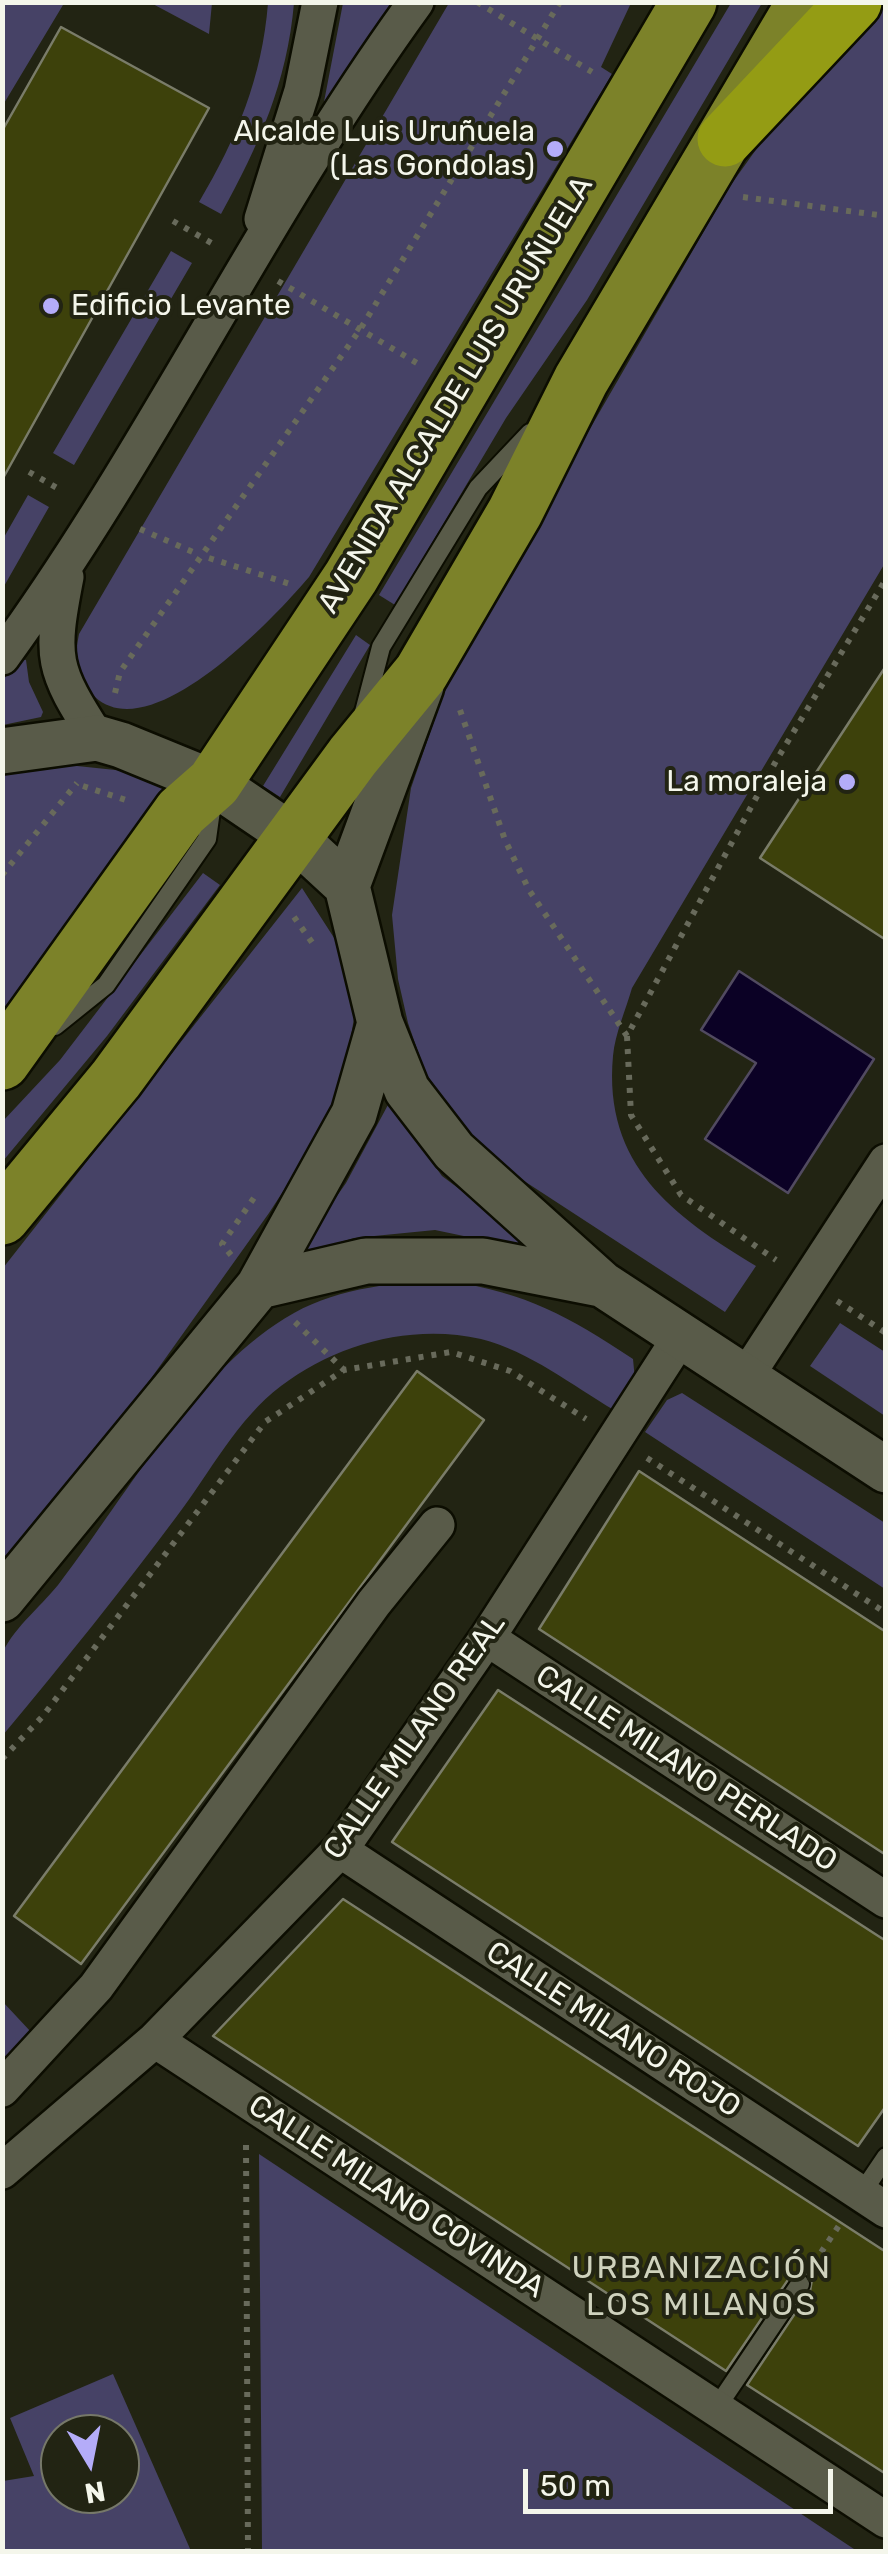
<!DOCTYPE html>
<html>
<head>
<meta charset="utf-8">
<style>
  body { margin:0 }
  #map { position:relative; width:888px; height:2554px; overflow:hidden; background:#222413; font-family:Rubik,sans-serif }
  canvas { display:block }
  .frame { position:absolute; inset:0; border:5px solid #f4f6eb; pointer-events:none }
  .north { position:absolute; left:40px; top:2414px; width:100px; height:100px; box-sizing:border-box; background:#222413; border:2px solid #767869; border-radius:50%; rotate:170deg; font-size:28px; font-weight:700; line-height:40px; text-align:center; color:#f4f6eb }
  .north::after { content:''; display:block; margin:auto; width:35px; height:45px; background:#b4acf9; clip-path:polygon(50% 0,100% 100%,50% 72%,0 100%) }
  .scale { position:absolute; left:523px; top:2469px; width:310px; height:45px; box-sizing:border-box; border:5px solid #f4f6eb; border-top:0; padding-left:12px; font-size:30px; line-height:35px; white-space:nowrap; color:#f4f6eb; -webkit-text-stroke:8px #222413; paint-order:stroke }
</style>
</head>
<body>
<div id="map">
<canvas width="888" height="2554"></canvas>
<div class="frame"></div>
<div class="north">N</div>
<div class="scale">50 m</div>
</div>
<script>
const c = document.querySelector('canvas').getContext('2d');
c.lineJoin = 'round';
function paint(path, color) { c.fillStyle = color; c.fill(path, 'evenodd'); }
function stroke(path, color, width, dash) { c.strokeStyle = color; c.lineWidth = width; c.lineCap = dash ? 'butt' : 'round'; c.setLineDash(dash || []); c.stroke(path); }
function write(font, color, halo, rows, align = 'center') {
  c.font = font + ' Rubik,sans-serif'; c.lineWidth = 8; c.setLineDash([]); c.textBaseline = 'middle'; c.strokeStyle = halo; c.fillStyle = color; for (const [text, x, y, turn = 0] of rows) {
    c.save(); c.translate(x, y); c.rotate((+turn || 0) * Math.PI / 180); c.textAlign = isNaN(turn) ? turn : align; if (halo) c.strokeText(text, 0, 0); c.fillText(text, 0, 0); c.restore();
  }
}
const green = new Path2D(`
  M3,3L63,5L3,105Z
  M151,3H212L209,34Z
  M268,3H294C287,83 259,145 221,214L199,202C237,138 262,78 268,3Z
  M343,3H396L333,111L323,107Z
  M449,3H631L601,67L612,74L309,577C275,617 152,749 95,697C75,679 74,659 79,634Z
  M731,3H762L587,300L506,418L395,605L379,595Z
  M885,6V563L632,988C626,1009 615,1034 613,1056C603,1165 673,1216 756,1266L725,1312L495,1162L468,1135L425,1072L408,1023L398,979L392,915L411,788L453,666L730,186L760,144Z
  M171,251L192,263L74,465L53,453Z
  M28,495L49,507L3,588V539Z
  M356,635L370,645L280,797L263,786Z
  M18,658L26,660L29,682L43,712L41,717L3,725L2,682Z
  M58,764L125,771L167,789L3,1012V775Z
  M203,873L220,885L107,1036L3,1161V1121L60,1060Z
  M302,888L338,944L354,1018L340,1104L269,1213L75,1485L3,1575V1268Z
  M389,1103L442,1176L545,1253L435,1230L354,1238L295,1256L346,1183Z
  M449,1281C529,1294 566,1315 633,1359L635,1380L614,1410C573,1386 529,1351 481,1339C412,1323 336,1344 281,1386C238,1418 209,1474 177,1516C121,1591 63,1663 3,1735C3,1716 0,1667 3,1652C14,1627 45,1603 61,1581C128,1494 197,1367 294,1313C341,1287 396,1282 449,1281Z
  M840,1323L885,1352V1416L810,1366Z
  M682,1393L885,1523V1589L645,1432L667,1400Z
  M3,2002L31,2032L3,2059Z
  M259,2154L857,2551H262Z
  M113,2374L191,2551H3V2481L34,2476L10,2418ZM60,2434H120V2494H60Z`);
const water = new Path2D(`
  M739,971L874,1059L788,1193L705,1139L756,1063L701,1030Z`);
const building = new Path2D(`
  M61,27L209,108L2,480V131Z
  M886,666V940L760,858Z
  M417,1371L484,1420L81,1964L14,1916Z
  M639,1471L886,1632V1855L539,1629Z
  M498,1690L886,1941V2106L858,2146L392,1842Z
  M343,1899L886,2252V2474L747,2385L810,2291L812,2279L806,2273L790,2277L726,2371L213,2036Z`);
const path = new Path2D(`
  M477,2L592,72
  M743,197L886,216
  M173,221L215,245
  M278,281L422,366
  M29,472L59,489
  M140,529L193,552
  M209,558L290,584
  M115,693L120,672L361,328L560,2
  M460,710L505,840L529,890L627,1036L776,761L886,579
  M83,786L132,802
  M2,875L77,783
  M294,917L316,948
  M627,1036L631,1115L681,1195L776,1260
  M231,1255L222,1244L258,1192
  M837,1301L886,1333
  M295,1322L344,1370
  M647,1458L886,1613
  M2,1759L43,1716L265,1422L344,1370L451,1352L510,1371L586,1419
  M246,2145L248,2552
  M814,2263L840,2224`);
const service = new Path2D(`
  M364,712L381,647L478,488L530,433
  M55,1026L106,985L207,839L212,803
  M861,2194L886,2157
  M717,2407L800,2284`);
const minor = new Path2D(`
  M262,219L302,91L320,2
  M66,577C50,659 52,668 97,738
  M2,657C154,448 264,211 416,2
  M745,1378L886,1162
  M487,1638L886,1900
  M340,1850L886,2210
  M155,2040L886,2520
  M2,2089L96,1987L374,1603L437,1525
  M2,2171L155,2040L340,1850L487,1638L681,1336`);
const tertiary = new Path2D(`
  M2,751L97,738L121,745L214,783L295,838L347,886L380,1023L407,1090L454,1151L602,1284L886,1470
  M347,886L421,686
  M259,1286L366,1261H483L600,1284
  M2,1599L259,1286L354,1114L380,1023`);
const primary = new Path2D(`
  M2,1062L181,812L214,783L351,577L689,2
  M2,1217L116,1079L353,756L421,673L515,512L581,380L805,2`);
const motorway = new Path2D(`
  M725,139L854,2`);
const markers = [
  [555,149,10,"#b4acf9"],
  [51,306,10,"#b4acf9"],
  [847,782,10,"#b4acf9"]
];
const poiNames = [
  ["Alcalde Luis Uruñuela",535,132],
  ["(Las Gondolas)",535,166],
  ["Edificio Levante",71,306,"left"],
  ["La moraleja",827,782]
];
const streetNames = [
  ["AVENIDA ALCALDE LUIS URUÑUELA",456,395,-59],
  ["CALLE MILANO REAL",415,1737,-55],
  ["CALLE MILANO PERLADO",686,1769,33],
  ["CALLE MILANO ROJO",613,2030,33],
  ["CALLE MILANO COVINDA",396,2197,33]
];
const neighbourhoodNames = [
  ["URBANIZACIÓN",702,2269],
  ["LOS MILANOS",702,2306]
];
paint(green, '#464266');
paint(water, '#0b0125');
stroke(water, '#514a60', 2.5);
paint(building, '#3d410b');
stroke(building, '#7a7c69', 2.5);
stroke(service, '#0c0d01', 22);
stroke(minor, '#0c0d01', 40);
stroke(tertiary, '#0c0d01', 50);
stroke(primary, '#0c0d01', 60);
stroke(motorway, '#0c0d01', 60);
stroke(path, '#686a5b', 6, [5, 8]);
stroke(service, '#595b49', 18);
stroke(minor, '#595b49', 35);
stroke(tertiary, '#595b49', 45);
stroke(primary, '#7c8229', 55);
stroke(motorway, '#949c14', 55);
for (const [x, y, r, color] of markers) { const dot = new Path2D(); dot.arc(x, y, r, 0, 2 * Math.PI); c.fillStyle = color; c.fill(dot); stroke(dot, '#222413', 4); }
write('30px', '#f4f6eb', '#222413', poiNames, 'right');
write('30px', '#f4f6eb', '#222413', streetNames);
c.letterSpacing = '2.5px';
write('32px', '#cfd2bd', '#222413', neighbourhoodNames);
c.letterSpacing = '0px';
</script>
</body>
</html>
